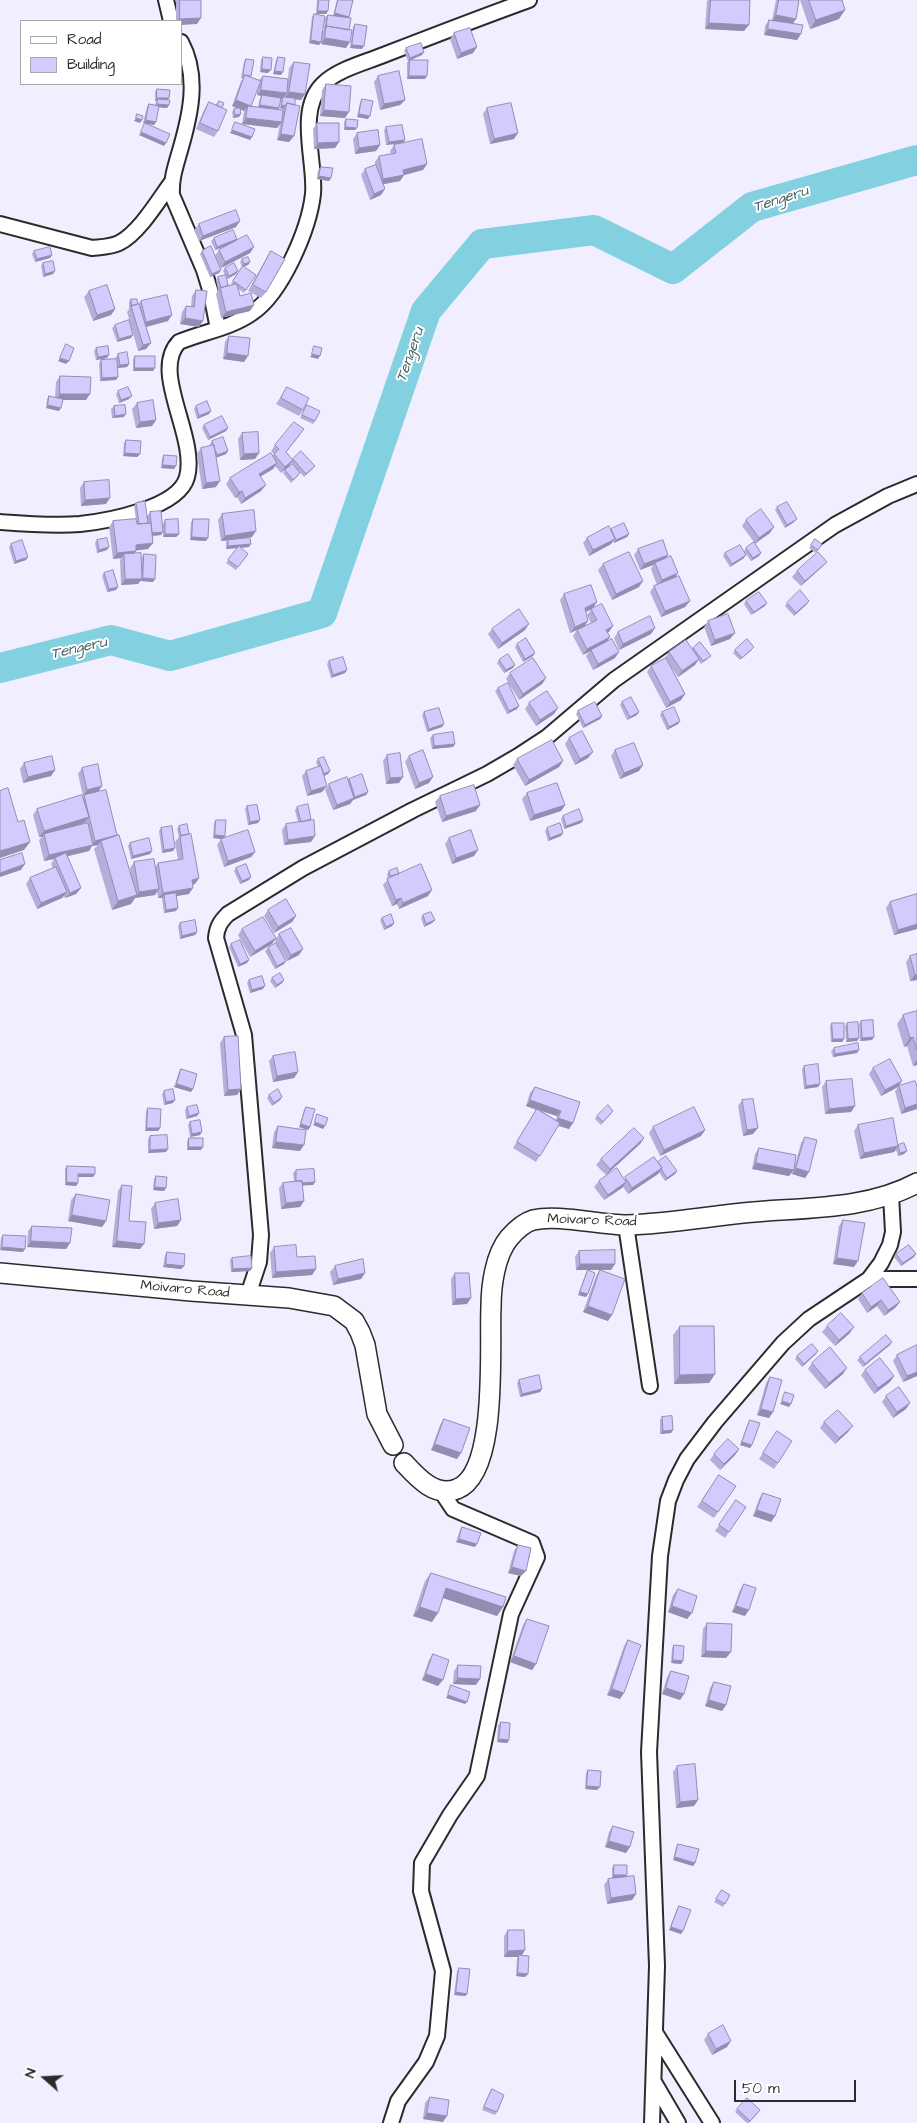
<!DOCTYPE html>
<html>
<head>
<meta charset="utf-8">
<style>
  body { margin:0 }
  #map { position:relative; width:917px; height:2123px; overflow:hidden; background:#f1efff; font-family:"Architects Daughter",sans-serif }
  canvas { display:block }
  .legend { position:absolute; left:20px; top:20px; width:162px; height:65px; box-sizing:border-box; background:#fff; border:1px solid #aaa; margin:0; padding:6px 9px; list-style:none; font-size:15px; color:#2b2b2b }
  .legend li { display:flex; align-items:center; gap:10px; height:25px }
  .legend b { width:25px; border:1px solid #aaa }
  .north { position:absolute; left:20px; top:2053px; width:50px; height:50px; -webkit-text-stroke:4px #fff; paint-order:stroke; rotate:289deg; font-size:14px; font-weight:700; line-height:20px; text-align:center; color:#2b2b2b }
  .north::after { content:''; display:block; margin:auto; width:18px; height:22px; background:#2b2b2b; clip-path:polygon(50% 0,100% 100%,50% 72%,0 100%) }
  .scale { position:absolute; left:734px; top:2080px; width:122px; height:22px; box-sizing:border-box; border:2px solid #2b2b2b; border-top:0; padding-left:6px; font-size:15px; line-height:18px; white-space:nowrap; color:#2b2b2b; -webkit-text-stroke:4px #fff; paint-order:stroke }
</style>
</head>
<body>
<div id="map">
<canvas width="917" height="2123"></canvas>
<ul class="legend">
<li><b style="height:6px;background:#fff"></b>Road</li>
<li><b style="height:14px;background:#d1cbfe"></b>Building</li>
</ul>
<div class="north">N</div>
<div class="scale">50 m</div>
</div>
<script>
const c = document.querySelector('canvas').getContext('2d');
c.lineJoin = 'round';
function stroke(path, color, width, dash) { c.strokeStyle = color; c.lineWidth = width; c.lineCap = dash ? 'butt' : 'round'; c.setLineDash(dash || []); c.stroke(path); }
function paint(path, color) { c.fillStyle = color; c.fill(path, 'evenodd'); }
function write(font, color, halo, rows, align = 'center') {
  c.font = font + ' "Architects Daughter",sans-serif'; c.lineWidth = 4; c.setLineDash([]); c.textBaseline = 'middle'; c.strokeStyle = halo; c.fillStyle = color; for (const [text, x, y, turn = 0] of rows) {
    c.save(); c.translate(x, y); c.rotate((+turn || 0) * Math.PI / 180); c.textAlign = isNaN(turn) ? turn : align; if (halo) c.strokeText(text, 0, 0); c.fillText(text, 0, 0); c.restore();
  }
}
const river = new Path2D(`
  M0,668L111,640L170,656L322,613L426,311L482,244L594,230L673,269L752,207L917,160`);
const street = new Path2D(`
  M166,0L171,21
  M181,42C200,77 190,117 179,154C175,168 171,180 172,195L204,270L211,293L218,329
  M0,224L92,248C101,247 111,247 119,243C139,233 158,201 171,183
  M0,522C27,524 53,526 80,524C108,521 179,508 187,477C198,437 150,372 179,342C203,332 231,328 252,313C282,293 309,229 313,194C316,162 296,110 323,84C337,70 363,63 381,56C430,37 479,18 529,0
  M626,1225L650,1386
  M869,1279H917
  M248,1295L259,1262L261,1235L244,1035L216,938C217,927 220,922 228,914L303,868L413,810L487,774L518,756L547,737L614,680L835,525L888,496L917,484
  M656,2034L712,2123
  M654,2082L678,2123
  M391,2123L398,2101L426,2062L437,2036L443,1971L421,1891L422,1863L450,1815L477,1776L511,1614L537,1557L532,1543L453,1509L441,1491
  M652,2123L657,1966L649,1752L660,1556L668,1501L676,1480L687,1459L715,1422L783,1343L809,1319L869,1279L881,1263L890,1245L893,1232L891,1195`);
const secondary = new Path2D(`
  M0,1273L191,1291L289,1298L334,1306L354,1321L360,1332L365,1345L377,1414L393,1445
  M404,1463C417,1477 435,1498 457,1489C499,1473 489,1345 491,1307C491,1286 495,1255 509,1238C515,1231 523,1223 533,1220C559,1214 598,1225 627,1225C666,1224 705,1217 743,1213C800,1207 865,1211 917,1183`);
const wall = new Path2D(`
  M176,0H201L197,24L181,21H176Z
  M317,0H329L326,14H316Z
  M337,0H353L348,18L346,48L321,44V42L319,45L309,43L312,17L314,14L322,32L324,30L325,18L328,15L333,16Z
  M708,0H750L744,31L705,29L707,1Z
  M776,0H799L793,23L801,34L797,40L764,35L765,26L769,20H772Z
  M800,0H842L839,19L810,29Z
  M355,24L362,49L350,48L353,27Z
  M454,33L477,47L473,53L457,59L450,39Z
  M406,48L424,52L422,55L411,60L425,79H407V63L409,60L408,61L404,51Z
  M263,57L268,73L260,72L261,60Z
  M278,57L281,75L273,74L276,60Z
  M246,59L250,77L259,80L263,76L288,79L289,68L294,62L305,94L301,100L295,99L294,136L289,142L277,140L280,124L277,128L242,124L244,111L240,109L239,117L233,118L232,112L234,109L238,108L232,106L241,81L243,79L241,78L244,62ZM257,89V95L261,96L260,98L258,107L251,106ZM281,99H282L281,100L280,108L283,109V110H278L279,108Z
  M378,76L405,100L400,105L380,110L374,82Z
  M326,84L345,118L320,116L322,90Z
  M157,89L168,100L169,105L167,108L159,107L154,125L143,123L147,107L149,104L155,105L157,101H155V92Z
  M362,99L368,119L357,117L360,102Z
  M219,101L222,108L218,131L214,137L196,129L205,108L209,102L216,105Z
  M487,108L514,139L490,144L483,114Z
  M346,119L355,130H344V122Z
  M317,123L339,142L335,148L314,149L313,129Z
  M386,127L405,140L403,143L386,145L384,130Z
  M357,133L380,145L376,151L355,154L353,139Z
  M394,145L427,164L423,170L404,175L400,181L383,184L381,195L370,200L361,175L365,169L375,165V162L379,156L391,154L390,151Z
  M321,167L331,178L329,181L317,179L318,170Z
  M199,224L236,227L199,241L194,230Z
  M214,238L235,242L254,247L250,253L221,268L217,260L219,273L210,277L200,254L202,251L215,256L219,250L232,243L215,250L211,241Z
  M34,251L52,255L50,258L35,262L32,254Z
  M271,251L266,292L261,298L248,291L267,257Z
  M242,259L250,262L248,265L243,267L256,275L244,293L238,289L240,296L250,311L221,318L216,294L218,290L216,280L218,277L225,275L223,271L225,268L236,274L227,279L226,277L228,286L233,285L231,284L242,267L240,262Z
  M43,263L55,271L53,274L43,277L41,266Z
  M196,290L199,327L180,324L182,312L186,306L191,307L192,296Z
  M89,291L115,309L111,315L93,321L84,297Z
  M131,299L138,304L141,301L168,321L146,327L151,343L146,349L138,351L127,312L129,309V302Z
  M115,325L131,338L117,342L112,328Z
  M229,336L244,362L223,359L225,342Z
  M96,348L107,358L96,360L94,351Z
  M118,354L129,364L127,367L117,368L118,377L116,380L100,381L99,363L101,360L116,359V357Z
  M135,356L155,368L153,371H133V359Z
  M60,376L86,400H62L61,408L59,411L46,408L47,399L49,396L55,398L56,382Z
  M287,387L303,410L299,416L276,404Z
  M118,391L129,399L119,403L116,394Z
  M137,403L156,420L152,426L136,428L132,409Z
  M307,405L315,421L313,424L300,418Z
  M114,406L124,417L112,418L111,409Z
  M196,406L209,414L197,419L194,409Z
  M204,425L228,428L226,431L208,440L202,428Z
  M242,433L255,459L240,460L238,439Z
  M300,435L286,452L292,459L313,469L304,477L292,463L289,466L281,473L275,466L273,469L261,476V491L241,504L237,497L235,498L226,484L230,478L272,456L274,454L271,451L275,445Z
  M126,440L140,454L137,457L123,456L124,443Z
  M212,441L226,454L216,458V487L202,489L197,454L201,448L211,446L210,444Z
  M164,455L174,469L161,468L162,458Z
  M285,470L298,476L291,483L283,473Z
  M84,482L106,504L81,506L80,488Z
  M136,503L148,523V515L150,512L163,532L161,535L152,536L153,543L148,549L136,550L135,553L142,571V557L144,554L155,579L153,582L141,581V580L138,584L121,585L120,560L121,558L113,559L109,527L113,521L136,519L134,506Z
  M777,507L794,522L785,528L775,510Z
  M222,514L252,537L237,539L249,547L241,548L248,554L236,570L226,563L238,548L226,549V543L227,541H221L218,520Z
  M193,519L206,541L190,540L191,522Z
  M165,520L179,534L176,537H163V523Z
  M746,520L770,533L755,544L761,553L759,556L751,561L744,551L746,548L754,542L742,526Z
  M610,530L629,534L627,537L614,543L613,541L611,544L589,556L583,543L587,538Z
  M815,539L822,544L816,553L809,548Z
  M97,540L107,550L97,553L95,543Z
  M11,544L26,560L14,564L9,547Z
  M638,549L668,555L666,558L676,577L690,601L685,607L661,617L650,592L654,586L657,585L651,569L653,565L640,570L634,555Z
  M725,553L744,558L730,567L723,556Z
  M603,564L639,587L612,600L598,570Z
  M822,567L801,586L792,577L797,571Z
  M104,573L116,590L107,592L102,576Z
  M564,594L594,608L613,626L607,632L610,637L606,642L615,658L593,670L586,656L590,651L583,655L573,636L577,630L579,629L570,633L560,600ZM591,610L587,615L591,623L585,626L586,612Z
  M746,601L765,606L751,615L744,604Z
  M787,603L807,604L794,616L785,606Z
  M708,621L730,639L711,646L704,627Z
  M492,629L525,630L498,649L488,634Z
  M618,632L651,634L619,650L614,638Z
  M517,644L533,656L523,662L515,647Z
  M693,648L708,659L701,664L698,660L695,665L678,677L667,661L685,694L681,700L666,708L647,672L651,666L665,658L669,652L692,649Z
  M735,650H752L740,660L733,653Z
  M499,660L513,668L504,673L497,663Z
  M329,661L345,673L331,678L327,664Z
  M510,673L546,678L542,684L519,700L506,679Z
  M498,688L517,709L507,714L495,691Z
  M622,702L637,715L627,720L620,705Z
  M529,703L554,714L536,726L525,709Z
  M578,711L602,716L600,719L583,728L576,714Z
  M424,712L444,724L442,727L427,732L422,715Z
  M662,712L680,721L678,724L667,730L660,715Z
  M433,735L455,744L453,747L432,749L430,738Z
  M569,738L588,758L575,765L565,744Z
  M615,750L639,771L620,779L611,756Z
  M387,755L399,783L386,784L383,761Z
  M409,756L429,783L415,789L405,762Z
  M318,759L330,771L328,774L324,776L322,792L307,796L302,776L306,771L318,767L316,762Z
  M517,759L563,761L559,767L525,786L513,765Z
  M24,763L55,770L51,776L23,783L20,769Z
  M82,768L99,791L117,835L131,875L130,868L134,862L155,867L158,863L178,860L175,842L179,837L177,829L179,826L199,878L195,884L192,885L189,894L177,896L176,911L164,913L162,898H158L157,891L155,895L135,898L131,904L112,910L94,849L98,845L92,846L89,851L67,856L81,888L76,894L65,898L64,896L62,898L37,909L26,884L30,878L53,868L51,864L54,859L44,861L39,840L42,837H39L33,815L37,809L83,797L84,795L83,796L78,774ZM85,822L86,824L71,827L84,823Z
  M349,779L366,795L353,800L350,804L333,810L325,790L329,784L348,780Z
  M527,793L565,805L561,811L530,821L522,799Z
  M440,796L476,811L442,822L435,802Z
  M247,806L258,823L248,825L245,809Z
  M297,807L311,819L310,821L311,842L284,845L282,830L286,824L298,822L295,810Z
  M563,816L583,820L581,823L564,829L561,819Z
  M216,820L225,836L224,838L255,852L251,857L224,867L217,845L221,839L213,838L214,823Z
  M161,828L175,848L173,851L162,853L159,831Z
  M547,828L561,836L548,841L545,831Z
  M449,838L474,856L452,864L445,844Z
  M130,843L152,851L150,854L131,859L128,846Z
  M236,868L249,880L240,884L234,871Z
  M389,871L399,874L428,896L399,909L397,904L392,906L383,885L388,879L387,874Z
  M917,894V929L894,935L886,908L890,902Z
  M268,910L296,916L292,922L274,933L264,916Z
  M423,915L435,920L432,923L424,927L421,918Z
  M382,918L394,923L392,926L384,930L380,920Z
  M180,923L197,932L195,935L180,939L178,926Z
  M242,929L276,938L272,944L250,957L238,935Z
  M279,934L299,955L287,961L278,946L284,964L275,969L265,951L268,948L276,943L275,940Z
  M231,944L249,960L247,963L238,967L229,947Z
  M917,954V980L910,981L906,962L910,956Z
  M272,978L284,980L282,983L275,988L270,981Z
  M249,980L263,989L250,993L247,983Z
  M917,1011V1065L913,1066L907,1046L904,1047L897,1024L903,1015Z
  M861,1021L874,1037L872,1040L860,1041L859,1024Z
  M832,1023L844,1039L842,1042H831L830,1026Z
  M847,1023L859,1038L857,1041L846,1042L845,1026Z
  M224,1037L241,1089L237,1095L224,1096L220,1043Z
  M834,1048L859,1050L857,1053L833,1057L831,1051Z
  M273,1056L298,1072L294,1078L273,1082L269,1061Z
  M804,1066L818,1087L804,1089L802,1069Z
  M873,1068L898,1087L881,1096L869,1074Z
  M181,1069L191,1092L174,1087L179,1072Z
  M826,1081L855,1106L851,1112L825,1114L822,1087Z
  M899,1086L917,1109L901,1114L895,1091Z
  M535,1087L573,1123L569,1129L558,1126L536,1162L513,1148L536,1110L526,1106L530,1093ZM542,1111L557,1116L556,1120Z
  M164,1091L173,1103L164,1105L162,1094Z
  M269,1095L282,1097L280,1100L272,1106L267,1098Z
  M742,1100L753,1134L743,1136L738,1106Z
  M187,1107L199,1113L197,1116L186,1119L185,1110Z
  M306,1107L310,1127L308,1130L299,1127L304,1110Z
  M148,1108L160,1128L158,1131H145L146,1111Z
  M611,1114L601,1125L595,1119L597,1116Z
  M190,1122L200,1135L190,1137L188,1125Z
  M858,1125L898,1145L907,1151L904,1154L898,1156L896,1150L894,1152L860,1159L854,1131Z
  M278,1126L300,1151L272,1148L274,1132Z
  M653,1127L705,1130L701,1136L660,1156L649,1133Z
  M150,1136L166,1152L148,1153V1139Z
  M805,1137L809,1172L805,1178L792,1174L793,1170L789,1176L752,1169L755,1154L759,1148L794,1169L801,1143Z
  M189,1138L201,1150H187V1141Z
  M644,1138L640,1144L606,1175L596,1165L601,1159Z
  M658,1162L677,1171L675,1174L665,1181L659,1172L658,1174L628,1194L623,1187L604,1200L594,1187L599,1181L624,1179Z
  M67,1166L95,1174L93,1177H78V1183L76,1186L65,1185V1169Z
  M296,1170L315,1182L313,1185H302L304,1201L300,1207L281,1209L279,1188L283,1183L294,1181L293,1173Z
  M156,1176L166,1188L164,1191L153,1190L154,1179Z
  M122,1185L129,1221L140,1249L112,1247L118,1191Z
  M76,1194L106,1221L102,1227L68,1221L71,1200Z
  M155,1203L181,1220L177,1226L154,1229L151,1209Z
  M843,1220L854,1267L833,1264L839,1226Z
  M32,1226L70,1243L66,1249L27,1247L28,1231Z
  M3,1235L23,1252L0,1250L1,1238Z
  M274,1247L297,1257L316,1269L312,1275L272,1278L270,1253Z
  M579,1251L615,1264L611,1270H601L608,1321L583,1312L596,1276L600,1270H576L575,1257Z
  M167,1252L184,1266L181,1269L163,1267L165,1255Z
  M896,1254L914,1257L901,1266L894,1257Z
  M232,1258L252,1268L250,1271L231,1272L230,1260Z
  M335,1266L365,1273L361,1279L333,1285L330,1272Z
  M588,1270L586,1297L578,1295L586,1273Z
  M455,1273L467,1304L452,1305L451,1279Z
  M862,1293L900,1302L895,1308L884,1316L877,1306L867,1313L858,1299Z
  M680,1326L715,1374L709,1383L674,1384L673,1335Z
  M827,1326L850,1333L835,1346L822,1332Z
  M892,1342L890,1345L863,1367L857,1360L860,1357Z
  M917,1345V1376L903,1382L893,1361L897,1355Z
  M818,1351L816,1354L802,1367L795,1359L797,1356Z
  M812,1363L843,1374L825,1389L808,1369Z
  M865,1370L894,1376L890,1382L874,1394L861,1375Z
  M770,1377L773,1412L769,1418L757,1415L766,1383Z
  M519,1380L542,1389L540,1392L520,1397L517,1383Z
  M886,1396L906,1409L893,1418L882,1402Z
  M662,1417L673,1430L671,1433L660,1434V1420Z
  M444,1419L461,1453L457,1459L431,1450L440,1425Z
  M750,1420L752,1445L750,1448L740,1445L748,1423Z
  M824,1422L848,1432L835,1444L820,1428Z
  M773,1437L778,1463L774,1469L759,1459Z
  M739,1449L735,1455L720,1470L710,1460L714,1454Z
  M719,1475L736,1486L714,1518L697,1507Z
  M763,1493L775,1516L771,1522L753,1516L759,1499Z
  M736,1500L746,1507L725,1538L715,1531Z
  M462,1527L475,1547L456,1542L460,1530Z
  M518,1545L521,1576L508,1573L514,1551Z
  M431,1573L503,1607L497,1616L443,1598L432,1622L413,1616L425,1581Z
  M744,1584L745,1616L732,1612L740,1590Z
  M678,1589L692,1613L687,1619L668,1612L673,1595Z
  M527,1619L536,1664L532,1670L510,1662L523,1625Z
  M707,1623L726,1658L701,1657L703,1629Z
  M628,1640L620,1699L607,1695L624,1646Z
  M674,1645L683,1661L681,1664L671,1663L672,1648Z
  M433,1654L438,1686L422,1680L429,1660Z
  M458,1665L476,1685L453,1684L454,1671Z
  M671,1671L684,1694L680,1700L662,1694L667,1677Z
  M714,1682L726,1705L722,1711L705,1706L710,1688Z
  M501,1722L509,1740L507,1743L497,1742L498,1725Z
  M677,1766L698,1800L694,1806L676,1808L673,1772Z
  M588,1770L597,1790L585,1789L586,1773Z
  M613,1826L626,1853L605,1847L609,1832Z
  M678,1844L695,1863L693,1866L673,1860L676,1847Z
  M614,1865L625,1877L636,1894L632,1900L607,1904L604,1885L608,1879L621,1878H612V1868Z
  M722,1890L730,1895L723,1907L714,1902Z
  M679,1906L683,1931L681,1934L669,1930L677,1909Z
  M508,1930L525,1950L522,1955L528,1974L525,1977L516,1976L517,1958L518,1957H504V1936Z
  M459,1968L467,1994L465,1996L454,1995L457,1971Z
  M708,2034L727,2047L712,2055L704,2040Z
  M492,2089L497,2112L495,2115L482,2110L490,2092Z
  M430,2097L443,2122L423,2119L425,2103Z
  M737,2109L758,2113L749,2123H747L735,2112Z`);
const shadedWall = new Path2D(`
  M845,10L839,19L810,29L816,20Z
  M318,11H328L326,14H316Z
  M335,13L349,17L347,20L333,16Z
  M776,15L796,19L792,25L772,21Z
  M201,18L197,24L181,25V21H178L180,19Z
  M709,23L749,25L744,31L705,29Z
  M768,29L801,34L797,40L764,35Z
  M325,38L350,42L346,48L321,44Z
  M311,40L321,42L319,45L309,43Z
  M352,45L364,46L362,49L350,48Z
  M477,47L473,53L457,59L461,53Z
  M424,52L422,55L408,61L410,58Z
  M262,69L271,70L268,73L260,72Z
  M275,71L283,72L281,75L273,74Z
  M409,76H427L425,79H407Z
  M261,90L287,93L283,99V97L282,99L257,95Z
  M289,92L305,94L301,100L285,98Z
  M157,98H169L167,101L158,99L157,101H155Z
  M236,100L251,106L247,112L248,106L244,111L232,106Z
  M405,100L400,105L380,110L384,104Z
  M157,104L169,105L167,108L155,107Z
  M260,105L279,108L277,111L258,108Z
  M282,105L285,106L283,109L280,108Z
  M324,110L349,112L345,118L320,116Z
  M241,114L239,117L233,118L235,115Z
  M359,114L370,116L368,119L357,117Z
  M136,118L142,120L140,123L134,121Z
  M246,118L282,122L277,128L242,124Z
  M146,120L156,122L154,125L143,123Z
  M346,127L357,128L355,130H344Z
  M232,130L252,137L250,140L230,133Z
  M141,132L166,143L164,146L139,135Z
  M518,133L514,139L490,144L494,139Z
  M281,134L294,136L289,142L277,140Z
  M405,140L403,143L386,145L389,142Z
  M339,142L335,148L314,149L318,143Z
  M380,145L376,151L355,154L359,148Z
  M427,164L423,170L404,175L400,181L379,185L383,179L403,170Z
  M319,176L331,178L329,181L317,179Z
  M385,189L381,195L370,200L374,194Z
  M240,221L236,227L199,241L203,236Z
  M237,239L235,242L215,250L217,247Z
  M254,247L250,253L221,268L225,262Z
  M52,255L50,258L35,262L37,259Z
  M250,262L248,265L242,267L244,264Z
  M221,270L219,273L210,277L212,274Z
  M55,271L53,274L43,277L45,274Z
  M238,271L236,274L227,279L229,276Z
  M254,305L250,311L221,318L226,312Z
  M115,309L111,315L93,321L97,315Z
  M172,315L168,321L142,328L146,322Z
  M185,318L203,321L199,327L180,324Z
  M133,335L131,338L117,342L119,339Z
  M151,343L146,349L138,351L143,345Z
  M227,353L248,356L244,362L223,359Z
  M312,354L320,356L318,359L310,357Z
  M109,355L107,358L96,360L98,357Z
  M60,358L69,361L66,364L58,361Z
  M129,364L127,367L117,368L120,365Z
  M135,368H155L153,371H133Z
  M118,377L116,380L100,381L102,378Z
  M60,394H90L86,400H55Z
  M132,396L129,399L119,403L121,400Z
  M48,405L61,408L59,411L46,408Z
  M211,411L209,414L197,419L199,416Z
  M126,414L124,417L112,418L115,416Z
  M156,420L152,426L136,428L140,422Z
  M228,428L226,431L208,440L210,437Z
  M228,451L226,454L215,458L217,455Z
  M125,453L140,454L137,457L123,456Z
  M259,453L255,459L240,460L244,454Z
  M293,460L289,466L281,473L285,467Z
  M277,463L273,469L255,480L259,474Z
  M163,465L176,466L174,469L161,468Z
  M220,481L216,487L202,489L206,483Z
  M266,485L261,491L241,504L245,498Z
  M242,491L237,497L235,498L239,492Z
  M110,498L106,504L81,506L85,500Z
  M797,519L794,522L785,528L787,525Z
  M774,527L770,533L754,544L759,538Z
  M256,531L252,537L221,541L225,536Z
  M163,532L161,535L150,536L152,533Z
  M165,534H179L176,537H163Z
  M629,534L627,537L614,543L616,540Z
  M192,537L208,538L206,541L190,540Z
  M615,539L611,544L589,556L593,550Z
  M153,543L148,549L132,551L136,545Z
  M251,544L249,547L226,549L228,546Z
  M109,547L107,550L97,553L99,550Z
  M136,551L132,557L124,554L121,558L113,559L117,553Z
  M761,553L759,556L751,561L753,558Z
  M668,555L664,561L655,563L653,565L640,570L644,564Z
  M746,555L744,558L730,567L732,564Z
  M28,557L26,560L14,564L16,561Z
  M827,562L822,567L801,586L805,581Z
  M678,573L674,579L658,586L662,580Z
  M143,578L155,579L153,582L141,581Z
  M125,579H142L138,584L121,585Z
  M643,581L639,587L612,600L616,594Z
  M118,587L116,590L107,592L109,589Z
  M690,601L685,607L661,617L665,611Z
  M809,601L807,604L794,616L796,613Z
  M597,602L593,608L581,614L585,608Z
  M767,603L765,606L751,615L754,612Z
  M588,621L584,627L570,633L575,627Z
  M529,624L525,630L498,649L502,643Z
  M613,626L609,632L602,635L606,630Z
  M655,628L651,634L619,650L623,644Z
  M735,633L730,639L711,646L715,640Z
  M610,637L606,643L583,655L587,649Z
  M619,652L615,658L593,670L598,664Z
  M535,653L533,656L523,662L525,659Z
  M699,659L695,665L678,677L682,671Z
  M515,665L513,668L504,673L506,670Z
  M347,670L345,673L331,678L333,675Z
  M546,678L542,684L519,700L523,694Z
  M685,694L681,700L666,708L670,702Z
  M519,706L517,709L507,714L509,711Z
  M558,708L554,714L536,726L540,720Z
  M639,712L637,715L627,720L630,717Z
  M602,716L600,719L583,728L585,725Z
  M680,721L678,724L667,730L669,727Z
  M444,724L442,727L427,732L429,729Z
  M455,744L453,747L432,749L434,746Z
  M593,752L588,758L575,765L580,759Z
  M563,761L559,767L525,786L529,780Z
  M643,765L639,771L620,779L624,773Z
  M55,770L51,776L23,783L28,777Z
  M330,771L328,774L322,777L324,774Z
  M403,777L399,783L386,784L390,778Z
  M433,777L429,783L415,789L419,783Z
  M102,786L98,792L83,796L87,790Z
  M327,786L322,792L307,796L311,791Z
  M368,792L366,795L353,800L350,804L333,810L337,805Z
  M480,805L476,811L442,822L446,816Z
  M565,805L561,811L530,821L534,815Z
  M89,817L84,823L44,836V834L42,837H39L44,831Z
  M260,820L258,823L248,825L250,822Z
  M583,820L581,823L564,829L566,826Z
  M563,833L561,836L548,841L550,838Z
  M117,835L112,841H101L98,845L92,846L89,851L56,859L55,858L54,859L44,861L49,855L92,845L95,841Z
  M215,835L225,836L223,839L213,838Z
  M315,836L311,842L284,845L288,840Z
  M30,842L24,850L0,858V851Z
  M175,848L173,851L162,853L164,850Z
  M478,850L474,856L452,864L456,858Z
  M152,851L150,854L131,859L133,856Z
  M255,852L251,857L224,867L228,861Z
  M25,864L21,870L0,877V873Z
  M251,877L249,880L240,884L242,881Z
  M199,878L195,884L187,886L192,880Z
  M81,888L76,894L65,898L70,893Z
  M193,888L189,894L164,898V895L162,898H158L163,893Z
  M159,889L155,895L135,898L131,904L112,910L118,901L136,896L139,892Z
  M432,890L428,896L399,909L403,903Z
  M67,892L62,898L37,909L41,903Z
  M401,898L397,904L392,906L396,900Z
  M178,908L176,911L164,913L166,910Z
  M296,916L292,922L274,933L278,927Z
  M435,920L432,923L424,927L426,924Z
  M394,923L392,926L384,930L386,927Z
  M917,924V929L894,935L898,930Z
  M197,932L195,935L180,939L182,936Z
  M276,938L272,944L250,957L255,951Z
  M303,949L299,955L287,961L291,955Z
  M249,960L247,963L238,967L240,964Z
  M286,961L284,964L275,969L277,966Z
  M915,975H917V980L910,981Z
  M284,980L282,983L275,988L277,985Z
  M265,986L263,989L250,993L252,990Z
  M874,1037L872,1040L860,1041L862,1038Z
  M913,1037L907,1046L904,1047L910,1038Z
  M859,1038L857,1041L846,1042L848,1039Z
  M833,1039H844L842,1042H831Z
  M859,1050L857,1053L833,1057L835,1054Z
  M917,1060V1065L913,1066Z
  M298,1072L294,1078L273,1082L277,1076Z
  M902,1081L898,1087L881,1096L885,1090Z
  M177,1084L193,1089L191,1092L174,1087Z
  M820,1084L818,1087L804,1089L806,1086Z
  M241,1089L237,1095L224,1096L228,1090Z
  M282,1097L280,1100L272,1106L274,1103Z
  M175,1100L173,1103L164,1105L166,1102Z
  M530,1100L561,1111L557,1116L526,1106Z
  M917,1104V1109L901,1114L905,1108Z
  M855,1106L851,1112L825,1114L829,1109Z
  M199,1113L197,1116L186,1119L189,1116Z
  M558,1118L573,1123L569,1129L554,1124Z
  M315,1122L325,1126L323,1129L313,1125Z
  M301,1124L310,1127L308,1130L299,1127Z
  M147,1128H160L158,1131H145Z
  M758,1128L753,1134L743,1136L747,1130Z
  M705,1130L701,1136L660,1156L664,1150Z
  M202,1132L200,1135L190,1137L192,1134Z
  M644,1138L640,1144L606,1175L610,1169Z
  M276,1142L304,1145L300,1151L272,1148Z
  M898,1146L894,1152L860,1159L864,1153Z
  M189,1147H203L201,1150H187Z
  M168,1149L166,1152L148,1153L150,1150Z
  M907,1151L904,1154L898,1156L900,1153Z
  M756,1163L794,1170L789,1176L752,1169Z
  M662,1168L658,1174L628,1194L632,1188Z
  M796,1168L809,1172L805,1178L792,1174Z
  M677,1171L675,1174L665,1181L667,1178Z
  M78,1174H95L93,1177H76Z
  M67,1182L78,1183L76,1186L65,1185Z
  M315,1182L313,1185L295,1186L297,1183Z
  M626,1182L622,1188L604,1200L608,1195Z
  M155,1187L166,1188L164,1191L153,1190Z
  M304,1201L300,1207L281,1209L286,1203Z
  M72,1215L106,1221L102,1227L68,1221Z
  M181,1220L177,1226L154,1229L158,1223Z
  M31,1241L70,1243L66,1249L27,1247Z
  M117,1241L144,1244L140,1249L112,1247Z
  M2,1247L25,1249L23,1252L0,1250Z
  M916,1254L914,1257L901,1266L903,1263Z
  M837,1258L858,1261L854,1267L833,1264Z
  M166,1264L184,1266L181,1269L163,1267Z
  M580,1264H615L611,1270H576Z
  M252,1268L250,1271L231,1272L233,1269Z
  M316,1269L312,1275L272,1278L276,1272Z
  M365,1273L361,1279L333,1285L338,1279Z
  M580,1292L588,1294L586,1297L578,1295Z
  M471,1298L467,1304L452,1305L456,1299Z
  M881,1300L877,1306L867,1313L871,1307Z
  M900,1302L895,1308L884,1316L888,1310Z
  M588,1306L612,1315L608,1321L583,1312Z
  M854,1327L850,1333L835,1346L839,1340Z
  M892,1342L890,1345L863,1367L865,1364Z
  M818,1351L816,1354L802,1367L804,1364Z
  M847,1368L843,1374L825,1389L829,1383Z
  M917,1372V1376L903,1382L907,1376Z
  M715,1374L709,1383L674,1384L680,1375Z
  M894,1376L890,1382L874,1394L878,1388Z
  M542,1389L540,1392L520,1397L522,1394Z
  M782,1401L791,1404L789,1407L780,1404Z
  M910,1403L906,1409L893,1418L897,1412Z
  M761,1409L773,1412L769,1418L757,1415Z
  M853,1426L848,1432L835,1444L839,1438Z
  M673,1430L671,1433L660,1434L663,1431Z
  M742,1442L752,1445L750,1448L740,1445Z
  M435,1444L461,1453L457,1459L431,1450Z
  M739,1449L735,1455L720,1470L724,1464Z
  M757,1510L775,1516L771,1522L753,1516Z
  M459,1539L477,1544L475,1547L456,1542Z
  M512,1567L526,1571L521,1576L508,1573Z
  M446,1588L503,1607L497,1616L440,1597Z
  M672,1606L692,1613L687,1619L668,1612Z
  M736,1606L749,1610L745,1616L732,1612Z
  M420,1607L438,1613L432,1622L413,1616Z
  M706,1651L731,1652L726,1658L701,1657Z
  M514,1656L536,1664L532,1670L510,1662Z
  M673,1660L683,1661L681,1664L671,1663Z
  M426,1674L443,1680L438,1686L422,1680Z
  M458,1678L480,1679L476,1685L453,1684Z
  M666,1688L684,1694L680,1700L662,1694Z
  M612,1689L624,1693L620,1699L607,1695Z
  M448,1695L467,1702L465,1704L446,1698Z
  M709,1700L726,1705L722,1711L705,1706Z
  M499,1739L509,1740L507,1743L497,1742Z
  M587,1786L600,1787L597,1790L585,1789Z
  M698,1800L694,1806L676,1808L680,1802Z
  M609,1841L630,1847L626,1853L605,1847Z
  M675,1857L695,1863L693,1866L673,1860Z
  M614,1875H627L625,1878H612Z
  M636,1894L632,1900L607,1904L611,1898Z
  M671,1927L683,1931L681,1934L669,1930Z
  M525,1950L521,1956L519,1955L518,1957H504L508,1951Z
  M518,1973L528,1974L525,1977L516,1976Z
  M456,1992L467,1994L465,1996L454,1995Z
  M731,2041L727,2047L712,2055L716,2049Z
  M427,2113L447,2116L443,2122L423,2119Z`);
const building = new Path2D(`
  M180,0H201V18L180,19Z
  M319,0H329L328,11H318Z
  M338,0H353L349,17L335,13Z
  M711,0H750L749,25L709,23Z
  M779,0H799L796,19L776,15Z
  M809,0H842L845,10L816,20Z
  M314,14L325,16L321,42L311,40Z
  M328,15L351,18L349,30L326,26V28Z
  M769,20L803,25L801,34L768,29Z
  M355,24L367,26L364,46L352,45Z
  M326,26L352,30L350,42L325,38Z
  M470,28L477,47L461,53L454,33Z
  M421,43L424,52L410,58L406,48Z
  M263,57L272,58L271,70L262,69Z
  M278,57L285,58L283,72L275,71Z
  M246,59L254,60L251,76L243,75Z
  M410,60H428L427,76H409Z
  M294,62L310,64L305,94L289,92Z
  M399,71L405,100L384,104L378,76Z
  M245,75L261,81L251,106L236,100Z
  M263,76L288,79L287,93L261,90Z
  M326,84L351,86L349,112L324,110Z
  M157,89L170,90L169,98H157Z
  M262,95L281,98L279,108L260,105Z
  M283,97L295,98V105L287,103L285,106L282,105Z
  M158,99L170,100L169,105L157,104Z
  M362,99L373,101L370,116L359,114Z
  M219,101L224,103L222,108L217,105Z
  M209,102L227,110L218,131L200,123Z
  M287,103L300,106L294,136L281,134Z
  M511,103L518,133L494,139L487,108Z
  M149,104L159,106L156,122L146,120Z
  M248,106L283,110L282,122L246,118Z
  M240,108L241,114L235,115L234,109Z
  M137,114L143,116L142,120L136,118Z
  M346,119L358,120L357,128L346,127Z
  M235,122L255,129L252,137L232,130Z
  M145,123L170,134L166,143L141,132Z
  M317,123H339V142L318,143Z
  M402,125L405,140L389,142L386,127Z
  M378,130L380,145L359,148L357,133Z
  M422,139L427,164L403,170L404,175L383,179L379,156L396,153L394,145Z
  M376,165L385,189L374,194L365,169Z
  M321,167L333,168L331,178L319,176Z
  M236,210L240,221L203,236L199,224Z
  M233,230L237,239L217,247L214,238Z
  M247,235L254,247L225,262L219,250Z
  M211,246L221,270L212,274L202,251Z
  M50,247L52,255L37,259L34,251Z
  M271,251L285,259L266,292L253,285Z
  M248,257L250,262L244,264L242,259Z
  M53,261L55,271L45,274L43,263Z
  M234,263L238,271L229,276L225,268Z
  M243,266L256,275L246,290L233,281Z
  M226,275L228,285L221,288L218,277Z
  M237,284L240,296L251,293L254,305L226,312L220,288Z
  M107,285L115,309L97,315L89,291Z
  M196,290L207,291L203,321L185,318L186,306L194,307Z
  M167,295L172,315L146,322L141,301Z
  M131,299H137L138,304L132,306Z
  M139,304L151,343L143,345L131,306Z
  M129,320L133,335L119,339L115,325Z
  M229,336L250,338L248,356L227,353Z
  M66,344L74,348L69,361L60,358Z
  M108,346L109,355L98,357L96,348Z
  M314,346L322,348L320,356L312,354Z
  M127,352L129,364L120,365L118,354Z
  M135,356H155V368H135Z
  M117,359L118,377L102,378L101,360Z
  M60,376L91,377L90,394H60Z
  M128,387L132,396L121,400L118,391Z
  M287,387L309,398L303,410L281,398Z
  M49,396L63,399L61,408L48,405Z
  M153,400L156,420L140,422L137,403Z
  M207,401L211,411L199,416L196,406Z
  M125,405L126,414L115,416L114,406Z
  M307,405L320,411L315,421L302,415Z
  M222,416L228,428L210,437L204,425Z
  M294,422L304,429L286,452L293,460L285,467L274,454L279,449L275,445Z
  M258,432L259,453L244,454L242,433Z
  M223,437L228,451L217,455L212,441Z
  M126,440L141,441L140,454L125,453Z
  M214,445L220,481L206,483L201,448Z
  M301,451L315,466L306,474L293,459Z
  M271,453L277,463L259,474L266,485L245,498L242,491L239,492L230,478Z
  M164,455L177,456L176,466L163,465Z
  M293,464L300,473L293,480L285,470Z
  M109,480L110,498L85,500L84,482Z
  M145,501L148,523L139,524L136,503Z
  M787,502L797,519L787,525L777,507Z
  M761,509L774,527L759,538L746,520Z
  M254,510L256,531L225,536L222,514Z
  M161,511L163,532L152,533L150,512Z
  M136,519L137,524L151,523L153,543L136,545V551L117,553L113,521Z
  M178,519L179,534H165V520Z
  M193,519H209L208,538L192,537Z
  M624,523L629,534L616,540L611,529Z
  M609,526L615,539L593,550L587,538Z
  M107,538L109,547L99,550L97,540Z
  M250,538L251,544L228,546V540Z
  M815,539L822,544L818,550L811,545Z
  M22,540L28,557L16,561L11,544Z
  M663,540L668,555L644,564L638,549Z
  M754,542L761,553L753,558L746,548Z
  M740,545L746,555L732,564L725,553Z
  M239,546L248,554L238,567L228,560Z
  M629,552L643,581L616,594L603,564Z
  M818,552L827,562L805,581L797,571Z
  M141,553L142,579H125L124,554Z
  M144,554L156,555L155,579L143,578Z
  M671,556L678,573L662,580L655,563Z
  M113,570L118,587L109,589L104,573Z
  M679,576L690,601L665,611L654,586Z
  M591,585L597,602L585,608L588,621L575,627L564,594Z
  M800,590L809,601L796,613L787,603Z
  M759,592L767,603L754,612L746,601Z
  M602,604L613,626L606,630L610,637L587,649L577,630L597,620L591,609Z
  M519,609L529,624L502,643L492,629Z
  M728,614L735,633L715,640L708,621Z
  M650,616L655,628L623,644L618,632Z
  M526,638L535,653L525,659L517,644Z
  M612,639L619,652L598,664L591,650Z
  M747,639L754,647L742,658L735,650Z
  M686,640L699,659L682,671L669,652Z
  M700,642L711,656L703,661L693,648Z
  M508,654L515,665L506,670L499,660Z
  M343,657L347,670L333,675L329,661Z
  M533,658L546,678L523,694L510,673Z
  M666,658L685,694L670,702L651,666Z
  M508,683L519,706L509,711L498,688Z
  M547,691L558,708L540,720L529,703Z
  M631,697L639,712L630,717L622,702Z
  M595,702L602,716L585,725L578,711Z
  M674,707L680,721L669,727L662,712Z
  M439,708L444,724L429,729L424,712Z
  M582,731L593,752L580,759L569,738Z
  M453,732L455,744L434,746L433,735Z
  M552,740L563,761L529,780L517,759Z
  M634,743L643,765L624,773L615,750Z
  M423,750L433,777L419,783L409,756Z
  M400,753L403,777L390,778L387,755Z
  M52,756L55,770L28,777L24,763Z
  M324,757L330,771L324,774L318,759Z
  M98,764L102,786L87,790L82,768Z
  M321,766L327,786L311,791L306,771Z
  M362,774L368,792L355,797L349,779Z
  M347,777L354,798L337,805L329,784Z
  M557,783L565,805L534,815L527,793Z
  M474,785L480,805L446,816L440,796Z
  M8,788L18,822L24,820L30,842L0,851V791Z
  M106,790L117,835L95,841L84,795Z
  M82,795L89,817L44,831L37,809Z
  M308,804L311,819L301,822L297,807Z
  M257,805L260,820L250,822L247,806Z
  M579,809L583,820L566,826L563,816Z
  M216,820H226L225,836L215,835Z
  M314,820L315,836L288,840L286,824Z
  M88,823L93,845L49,855L44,834Z
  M560,823L563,833L550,838L547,828Z
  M187,824L189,834L181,836L179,826Z
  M172,826L175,848L164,850L161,828Z
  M248,830L255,852L228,861L221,839Z
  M471,830L478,850L456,858L449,838Z
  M191,834L199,878L192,880L193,888L163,893L158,863L183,859L180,836Z
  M119,835L137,895L118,901L101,841Z
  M149,838L152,851L133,856L130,843Z
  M22,853L25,864L0,873V860Z
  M66,853L81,888L70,893L55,858Z
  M154,859L159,889L139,892L134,862Z
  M246,864L251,877L242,881L236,868Z
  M421,864L432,890L403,903L401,898L396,900L387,879Z
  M56,867L67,892L41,903L30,878Z
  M397,868L399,874L390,876L389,871Z
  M176,893L178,908L166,910L164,895Z
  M917,894V924L898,930L890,902Z
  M286,899L296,916L278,927L268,910Z
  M431,912L435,920L426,924L423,915Z
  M391,914L394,923L386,927L382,918Z
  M263,917L276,938L255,951L242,929Z
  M195,920L197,932L182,936L180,923Z
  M291,928L303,949L291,955L279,934Z
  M240,940L249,960L240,964L231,944Z
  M276,943L286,961L277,966L268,948Z
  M917,954V975H915L910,956Z
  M280,973L284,980L277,985L272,978Z
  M262,976L265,986L252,990L249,980Z
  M917,1011V1050L913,1037L910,1038L903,1015Z
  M873,1020L874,1037L862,1038L861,1021Z
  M858,1022L859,1038L848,1039L847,1023Z
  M832,1023H844V1039H833Z
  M238,1036L241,1089L228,1090L224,1037Z
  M858,1043L859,1050L835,1054L834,1048Z
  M295,1052L298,1072L277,1076L273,1056Z
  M890,1059L902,1081L885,1090L873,1068Z
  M818,1064L820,1084L806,1086L804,1066Z
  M181,1069L197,1074L193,1089L177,1084Z
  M852,1079L855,1106L829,1109L826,1081Z
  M915,1081L917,1086V1104L905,1108L899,1086Z
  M535,1087L580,1102L573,1123L558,1118L561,1111L530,1100Z
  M173,1089L175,1100L166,1102L164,1091Z
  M278,1089L282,1097L274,1103L269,1095Z
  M753,1099L758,1128L747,1130L742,1100Z
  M197,1105L199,1113L189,1116L187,1107Z
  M608,1105L613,1111L603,1122L597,1116Z
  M306,1107L315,1109L310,1127L301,1124Z
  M694,1107L705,1130L664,1150L653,1127Z
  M148,1108L161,1109L160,1128H147Z
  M537,1109L560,1123L540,1156L517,1142Z
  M317,1114L328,1118L325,1126L315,1122Z
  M893,1118L898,1146L864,1153L858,1125Z
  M200,1120L202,1132L192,1134L190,1122Z
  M278,1126L306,1130L304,1145L276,1142Z
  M634,1128L644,1138L610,1169L601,1159Z
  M167,1135L168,1149L150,1150V1136Z
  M805,1137L817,1140L809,1172L796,1168Z
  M189,1138H203V1147H189Z
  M904,1143L907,1151L900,1153L898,1145Z
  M759,1148L796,1155L794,1170L756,1163Z
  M666,1156L677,1171L667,1178L661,1169L662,1168L658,1162Z
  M654,1157L662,1168L632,1188L625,1177Z
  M67,1166L95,1167V1174H78V1183L67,1182Z
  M617,1168L626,1182L608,1195L599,1181Z
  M314,1169L315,1182L302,1183V1181H296V1170Z
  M156,1176L167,1177L166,1188L155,1187Z
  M302,1181L304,1201L286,1203L283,1183Z
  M122,1185L132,1186L129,1221L146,1222L144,1244L117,1241Z
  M76,1194L110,1200L106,1221L72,1215Z
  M178,1199L181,1220L158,1223L155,1203Z
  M843,1220L865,1223L858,1261L837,1258Z
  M32,1226L72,1228L70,1243L31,1241Z
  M3,1235L26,1236L25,1249L2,1247Z
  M296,1245L297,1257L315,1256L316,1269L276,1272L274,1247Z
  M909,1245L916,1254L903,1263L896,1254Z
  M615,1250V1264H580L579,1251Z
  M167,1252L185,1254L184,1266L166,1264Z
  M251,1256L252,1268L233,1269L232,1258Z
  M363,1259L365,1273L338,1279L335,1266Z
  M588,1270L595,1273L588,1294L580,1292Z
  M600,1270L625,1279L612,1315L588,1306Z
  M455,1273H469L471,1298L456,1299Z
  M883,1278L900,1302L888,1310L881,1300L871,1307L862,1293Z
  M841,1313L854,1327L839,1340L827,1326Z
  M680,1326H714L715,1374L680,1375Z
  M886,1335L892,1342L865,1364L860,1357Z
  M812,1344L818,1351L804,1364L797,1356Z
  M917,1345V1372L907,1376L897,1355Z
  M830,1347L847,1368L829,1383L812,1363Z
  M880,1358L894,1376L878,1388L865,1370Z
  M539,1375L542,1389L522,1394L519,1380Z
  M770,1377L782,1380L773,1412L761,1409Z
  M899,1387L910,1403L897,1412L886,1396Z
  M785,1392L794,1395L791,1404L782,1401Z
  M838,1410L853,1426L839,1438L824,1422Z
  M672,1416L673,1430L663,1431L662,1417Z
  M444,1419L470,1428L461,1453L435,1444Z
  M750,1420L760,1423L752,1445L742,1442Z
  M777,1431L792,1441L778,1463L763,1453Z
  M728,1439L739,1449L724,1464L714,1454Z
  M719,1475L736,1486L718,1512L702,1501Z
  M763,1493L781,1499L775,1516L757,1510Z
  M736,1500L746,1507L729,1532L719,1525Z
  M462,1527L481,1533L477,1544L459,1539Z
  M518,1545L531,1548L526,1571L512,1567Z
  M431,1573L506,1597L503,1607L446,1588L438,1613L420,1607Z
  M744,1584L756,1588L749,1610L736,1606Z
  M678,1589L697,1596L692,1613L672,1606Z
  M527,1619L549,1626L536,1664L514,1656Z
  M707,1623L732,1624L731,1652L706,1651Z
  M628,1640L641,1645L624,1693L612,1689Z
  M674,1645L684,1646L683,1661L673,1660Z
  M433,1654L449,1660L443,1680L426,1674Z
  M458,1665L481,1666L480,1679L458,1678Z
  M671,1671L689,1676L684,1694L666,1688Z
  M714,1682L731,1686L726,1705L709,1700Z
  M451,1685L470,1692L467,1702L448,1695Z
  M501,1722L510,1723L509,1740L499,1739Z
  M695,1764L698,1800L680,1802L677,1766Z
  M588,1770L601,1771L600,1787L587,1786Z
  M613,1826L634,1832L630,1847L609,1841Z
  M678,1844L699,1849L695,1863L675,1857Z
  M614,1865H627V1875H614Z
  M634,1876L636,1894L611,1898L608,1879Z
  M722,1890L730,1895L725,1904L716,1899Z
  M679,1906L691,1910L683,1931L671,1927Z
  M508,1930H524L525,1950L508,1951Z
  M519,1955L529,1956L528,1974L518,1973Z
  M459,1968L470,1969L467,1994L456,1992Z
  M723,2025L731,2041L716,2049L708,2034Z
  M492,2089L504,2095L497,2112L484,2107Z
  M430,2097L449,2100L447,2116L427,2113Z
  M747,2098L760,2110L750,2121L737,2109Z`);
const streetNames = [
  ["Moivaro Road",592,1221,2],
  ["Moivaro Road",185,1290,5]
];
const waterNames = [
  ["Tengeru",781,200,-18],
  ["Tengeru",411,355,-71],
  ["Tengeru",79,649,-13]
];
stroke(river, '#83d1e0', 30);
stroke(street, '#2b2b2b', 18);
stroke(secondary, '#2b2b2b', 22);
stroke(street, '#fff', 14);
stroke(secondary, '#fff', 19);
paint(wall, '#b4afda');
paint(shadedWall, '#928eb2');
paint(building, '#d1cbfe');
stroke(building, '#928eb2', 1);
write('14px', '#2b2b2b', '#fff', streetNames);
write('italic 15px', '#455d61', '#fff', waterNames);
</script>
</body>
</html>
